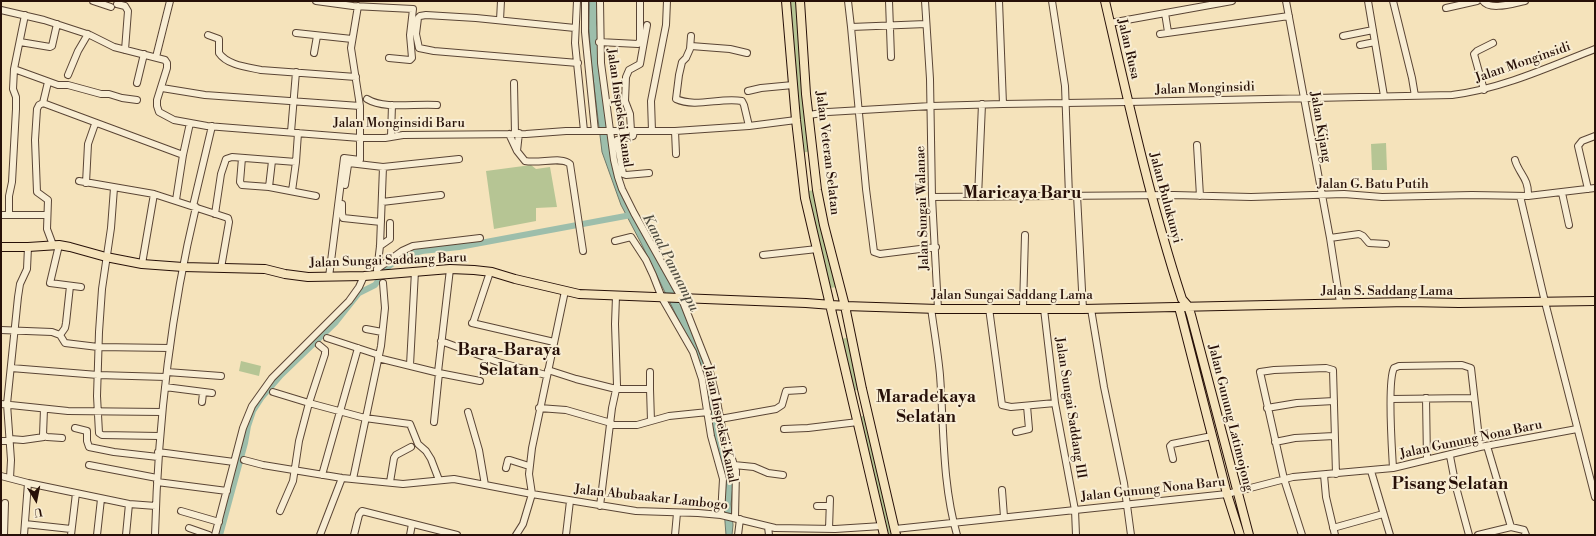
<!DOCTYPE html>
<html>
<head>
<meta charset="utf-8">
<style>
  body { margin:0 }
  #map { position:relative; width:1596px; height:536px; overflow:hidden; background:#f5e3bb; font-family:"Libre Bodoni",serif }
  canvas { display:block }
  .frame { position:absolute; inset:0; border:2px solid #271008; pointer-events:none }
  .north { position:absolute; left:16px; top:480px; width:40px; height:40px; -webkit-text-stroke:3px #f8edd3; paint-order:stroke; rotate:170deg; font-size:11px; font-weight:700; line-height:16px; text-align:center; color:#271008 }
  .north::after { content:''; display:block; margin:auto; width:14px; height:18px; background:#271008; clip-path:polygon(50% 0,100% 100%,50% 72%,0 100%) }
</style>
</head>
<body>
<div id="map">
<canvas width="1596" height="536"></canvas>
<div class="frame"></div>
<div class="north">U</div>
</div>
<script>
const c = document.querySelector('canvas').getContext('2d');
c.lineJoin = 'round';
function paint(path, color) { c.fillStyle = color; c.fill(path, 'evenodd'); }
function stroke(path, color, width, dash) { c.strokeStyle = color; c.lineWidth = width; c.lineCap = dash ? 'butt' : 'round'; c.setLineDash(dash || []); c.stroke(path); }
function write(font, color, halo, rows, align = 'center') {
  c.font = font + ' "Libre Bodoni",serif'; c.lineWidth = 4; c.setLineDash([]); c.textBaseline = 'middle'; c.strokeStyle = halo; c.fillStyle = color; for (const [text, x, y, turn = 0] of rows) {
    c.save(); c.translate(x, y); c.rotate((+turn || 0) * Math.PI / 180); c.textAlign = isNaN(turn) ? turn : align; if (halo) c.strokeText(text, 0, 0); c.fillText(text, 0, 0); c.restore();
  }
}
const green = new Path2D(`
  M789,1H798L811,151L802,153Z
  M1386,143L1387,170H1372L1371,144Z
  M531,165L536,169L550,167L557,207L536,208V221L494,229L486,171Z
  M816,190L838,287L829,288L807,191Z
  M851,337L860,389L853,391L841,339Z
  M241,361L261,366L259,376L239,371Z
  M867,415L895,535H889L859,417Z`);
const water = new Path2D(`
  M590,1H598L597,23L612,159L643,232L681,304L701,347L716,397L723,444L734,477L731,504L733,525L732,535H726L724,509L726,482L714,437L705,382L696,356L641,243L621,205L602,152L591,61L589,29Z`);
const canal = new Path2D(`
  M220,535L245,443L248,426L253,411L262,397L281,375L336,322L359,293L375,285L389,266L404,256L422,251L459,247L631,215`);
const minor = new Path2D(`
  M93,1L111,7
  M316,1L353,6L413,9L410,35L412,58L410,60L389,58
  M577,1L575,43L584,131
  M585,1V32L595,131
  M600,1L601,63L614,160L618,177L622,189L634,213L681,297L709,368L716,396L722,428L736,471L735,518
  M848,1L851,27L866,189L874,252L880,254L936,247
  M889,1L891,57
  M925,1L930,79L932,197L938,309
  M999,1L1003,104
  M1052,1L1065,86L1069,196
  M1286,1L1330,238L1340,303
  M1368,1L1384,96
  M1393,1L1412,78L1415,96
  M1483,1C1490,11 1514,3 1525,1
  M117,4L125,6L128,11L125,50
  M1446,8L1477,1
  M1,10L44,20L90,35L114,47L165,60L167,63V68L157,100V106L159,112L174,120L207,126L360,138H385L403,135L526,134L566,131H675L749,126L796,120
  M1165,13L1168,32
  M500,20L501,1
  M1110,23L1232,1
  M851,27L926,24
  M575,28L476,18L426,15L420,16L418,18L416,34L419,48L434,51L578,63
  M296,33L352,39
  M1160,34L1289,16
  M208,35L219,39V53C227,65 247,67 261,70L356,77
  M691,36L690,49L686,58L682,62L679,75L676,99C696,108 721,97 742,101L744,105L749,126
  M1343,36L1373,30
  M20,42L50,47L52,46L57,24
  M599,42L638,44L640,41V1
  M1360,45L1375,42
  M691,46L730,49L747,53
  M314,53L317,36
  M156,57L170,1
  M14,69L58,85H68L101,94H109L122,98L137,100
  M68,75L78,51L88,34
  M48,82L43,103L39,105L37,109L35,140L37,192L48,200L47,229L53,245
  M137,83L144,54
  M514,83L515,134
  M162,88L205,95L360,106
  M1484,90L1474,54L1477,51L1493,43
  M748,91L761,88L793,85
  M367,99C385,110 416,103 437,105
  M43,103L183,155
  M809,115L828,112L931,106L1003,104L1128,102L1452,95C1501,89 1549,67 1595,49
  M631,131L630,114L625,101L626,77L629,70L640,64L647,25
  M634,131L633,136L617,140L623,174L626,175L649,173
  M652,131L651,101L666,25L667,1
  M675,131L676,154
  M291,132L296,72
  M519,133L517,151L525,161C539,164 562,156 570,164L583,251
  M509,134L517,151
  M391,136L392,105
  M1197,145L1200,196
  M242,158L240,182L242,185L269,187L316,196
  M1515,160C1519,174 1529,178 1528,196
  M79,181L154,194L228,218L229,222L221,268
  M86,183L88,144L95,124
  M345,185L348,165L349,163L383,167L459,159
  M269,187L272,161
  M114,188L111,228L102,289L99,332L97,396L99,433L102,435L159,436
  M1588,189L1578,146L1582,141L1595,136
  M292,191L296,162
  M1562,193L1569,225
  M1077,195L1083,309
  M1520,196L1545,302L1595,497
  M932,197L1174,195L1251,197L1344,194L1382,197L1472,195L1528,196L1595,188
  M978,197L982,104
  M176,200L183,155L190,123
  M382,202L441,195
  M342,204V213L343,218L381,222
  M193,206L212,126
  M215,214L221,174L226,159L232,157L296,162L298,133
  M1,215H47
  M9,215V196L12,182L16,109V97L13,89L14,69L25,15
  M1330,238L1359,234L1363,236L1369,243L1386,244
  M615,241L631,237L646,260L653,275L662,298L693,352L702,379L711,436L723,479L721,515
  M59,245L50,283L81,287
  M380,246L390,239V223
  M763,255L817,249
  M142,264L154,194
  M377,269L402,251L413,246L480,238
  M377,271L380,246L383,167
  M329,277L344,158L360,160V106L351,48L358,6
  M931,308C934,330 938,353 940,375C944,428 942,483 957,535
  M989,308L1002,405L1011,407L1055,403
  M1023,308L1025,235
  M1044,309L1055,403L1075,510L1076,535
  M1091,309L1104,387L1124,483L1131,535
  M472,323L554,342
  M473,323L490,272
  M366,329L382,332
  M1,330L52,332L60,335L65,343L98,347L170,348
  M60,335L65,328L66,323L70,286
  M327,338L379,355
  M441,341L498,362L546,375
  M319,345L325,350V354L309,403L365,418L410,424L418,444L426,451L431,459L439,480
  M378,358L439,373L480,381
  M410,365L415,271
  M11,368L98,375L166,377
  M548,370L576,379L616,389H650V372
  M167,372L221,376
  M438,372L450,269
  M165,387L212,393
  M650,389L651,421
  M273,392L309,403L299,441L293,481L280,511
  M1426,398L1427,460
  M1391,399L1473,398
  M202,402L203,393
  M1,404L68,411L162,412
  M539,408L566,410L611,423
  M1267,408L1297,403L1334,401
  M44,409L43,435L47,437L62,438
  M468,412L479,450L485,485
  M720,419L776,409L782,405L786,391L803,390
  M434,422L439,373
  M611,425H637L669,416L708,412
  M75,428L87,431V441L89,447L114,452L158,457
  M784,429L808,428L858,422
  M1016,432L1029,429L1027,406
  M10,439L23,440L44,437
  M1,441H10
  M1275,442L1295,438L1334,436
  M1487,446L1511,527
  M158,452L234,462
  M1450,456L1456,487L1469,535
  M1173,459L1170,446L1172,444L1212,436
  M244,460L263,465L342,478L403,484L454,479L532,494L529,474L532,448L565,291
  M89,465L157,478
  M734,465L754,467L768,473L783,475
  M506,468L508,460H510L529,466
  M1393,468C1392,449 1387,382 1394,368L1399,366L1462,365L1471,368L1480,447
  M1371,471L1390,535
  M322,475L358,348
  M1324,475L1326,497L1335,535
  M1,476L28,483L129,504L156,506
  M10,478L11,460L7,404L18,297L20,284L27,269L28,247
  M353,479L381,346L385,308L383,283
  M157,482L227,491
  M390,482L394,458L396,455L411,447
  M1002,490L1004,517
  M600,506L612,408L617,385L615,324L616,296
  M817,506H829
  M181,511L219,522
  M25,524L71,529
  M768,527L769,535
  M189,528L209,535
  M1333,528L1383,514
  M829,529L830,499
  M895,529L1227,494L1293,477L1393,468L1480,447L1577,429
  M4,535L5,503
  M24,535L28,483
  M71,535L76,493
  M97,535L101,499
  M126,535L129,504
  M155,535C158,424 170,315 196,207
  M215,535L243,428L252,406L272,378L349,301L359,287L364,276
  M320,535L342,478
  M354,535L359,515L362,511L457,535
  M410,535L412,524
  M516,535L523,524L532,494L636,511L698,513L721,515L775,528L835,529L882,526
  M566,535L570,501
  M675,535L677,513
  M738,535L740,519
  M1302,535L1284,479L1260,372L1274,370L1326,368L1333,370L1336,474
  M1478,535L1511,527L1524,530L1526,535`);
const major = new Path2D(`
  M786,1L796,120L805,198L884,535
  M800,1L806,94L817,190L824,225L845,306L862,389L896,535
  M1105,1C1128,101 1150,201 1182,299L1188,306L1191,315L1249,535
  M1,247H28L59,245L70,247L106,257L142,264L183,267L265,269L285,274L308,277L364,276L450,269L474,270L492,272L515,279L579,294L806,303L845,306L938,309H1083L1408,302L1459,303L1595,301
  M1179,307L1227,494L1240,535`);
const streetNames = [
  ["Jalan Rusa",1128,49,77],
  ["Jalan Monginsidi",1523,63,-19],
  ["Jalan Monginsidi",1205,89,-2],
  ["Jalan Inspeksi Kanal",619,108,82],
  ["Jalan Monginsidi Baru",399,124],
  ["Jalan Kijang",1320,127,80],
  ["Jalan Veteran Selatan",827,153,83],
  ["Jalan G. Batu Putih",1373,185],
  ["Jalan Bulukunyi",1165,198,75],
  ["Jalan Sungai Walanae",923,208,-92],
  ["Jalan Sungai Saddang Baru",388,261,-2],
  ["Jalan S. Saddang Lama",1387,292],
  ["Jalan Sungai Saddang Lama",1012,296],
  ["Jalan Sungai Saddang III",1070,408,81],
  ["Jalan Gunung Latimojong",1230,418,76],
  ["Jalan Inspeksi Kanal",720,424,78],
  ["Jalan Gunung Nona Baru",1471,440,-12],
  ["Jalan Gunung Nona Baru",1153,490,-6],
  ["Jalan Abubaakar Lambogo",651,498,6]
];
const waterNames = [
  ["Kanal Pannampu",670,263,63]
];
const districtNames = [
  ["Maricaya Baru",1022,194],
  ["Bara-Baraya",509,351],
  ["Selatan",509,371],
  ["Maradekaya",926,398],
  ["Selatan",926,418],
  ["Pisang Selatan",1450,485]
];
paint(green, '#b6c594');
paint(water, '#9dbeab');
stroke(water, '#6e786a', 1);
stroke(canal, '#9dbeab', 6);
stroke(minor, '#5a4535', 8);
stroke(major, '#271008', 10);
stroke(minor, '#f8edd3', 6);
stroke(major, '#f5e3bb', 8);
write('13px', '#271008', '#f8edd3', streetNames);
write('italic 14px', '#504d41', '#f8edd3', waterNames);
write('bold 17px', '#271008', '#f8edd3', districtNames);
</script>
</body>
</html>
